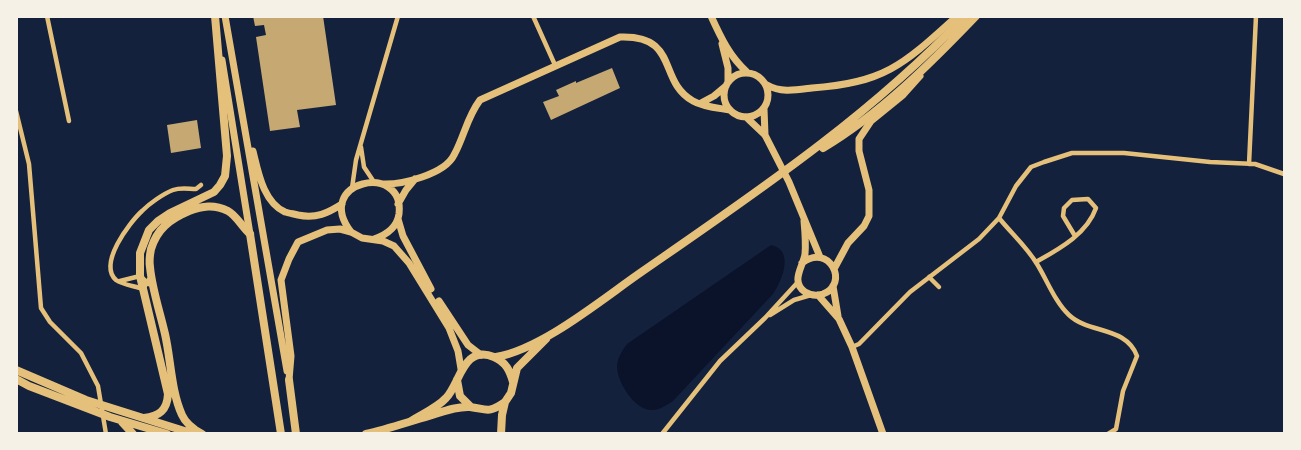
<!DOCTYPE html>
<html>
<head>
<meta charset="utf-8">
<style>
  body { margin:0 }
  #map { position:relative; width:1301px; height:450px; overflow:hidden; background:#14213d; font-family:"Source Sans 3",sans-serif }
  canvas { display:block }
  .frame { position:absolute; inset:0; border:18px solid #f6f1e7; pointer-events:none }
</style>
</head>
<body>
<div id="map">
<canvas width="1301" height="450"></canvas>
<div class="frame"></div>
</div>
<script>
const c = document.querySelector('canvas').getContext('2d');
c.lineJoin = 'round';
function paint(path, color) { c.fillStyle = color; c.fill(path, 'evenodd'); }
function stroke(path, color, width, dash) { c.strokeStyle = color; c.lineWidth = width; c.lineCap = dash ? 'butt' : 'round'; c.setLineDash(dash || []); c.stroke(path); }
const water = new Path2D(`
  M771,245C795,250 782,281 773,294L673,401C667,405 660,410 652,410C635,411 616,381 617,365C618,357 622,351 627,344Z`);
const building = new Path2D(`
  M253,16H323L336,105L297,110L300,127L270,131L256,37L266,35L264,25L255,26Z
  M612,68L620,88L551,120L543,102L559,96L556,90L576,81V83Z
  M197,120L201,148L171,153L167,125Z`);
const minor = new Path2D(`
  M47,16L69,121
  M533,16L555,65
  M16,111L29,164L41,308L50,322L81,353L98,386L106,434
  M361,147L364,167L374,182
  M1249,164L1256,16
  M352,188L356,160L398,16
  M999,218C1011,233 1027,247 1037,264C1047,280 1055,302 1069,315C1089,334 1126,326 1137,356L1123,391L1116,429L1108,434
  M1036,262C1059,249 1087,234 1096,208L1088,199L1072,200L1064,208L1063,216L1075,236
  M929,277L939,287
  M150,278L143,289C135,286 123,285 116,280C98,264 129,223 142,211C150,203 163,194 173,190C181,187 189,189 196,189L201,185
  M120,281L140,276L149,284
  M770,315L794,300L811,295
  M852,347L859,344L910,292L979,239L999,218L1016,186L1031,167L1044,162L1072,153H1124L1210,162L1255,164L1284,174
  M662,434L720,361L765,318L798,282`);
const secondary = new Path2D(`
  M225,16L287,371
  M711,16C721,38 730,57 747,72
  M722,44L728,68V82
  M222,60L250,234
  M724 95a22 22 0 1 1 44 0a22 22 0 1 1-44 0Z
  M767,85C781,93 796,90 812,88C885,83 904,64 957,16
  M701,103L714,96L726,86
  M764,109L765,135
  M746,117L765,135L789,182L820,257
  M253,151C258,171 263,202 285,212C288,213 294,214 298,215C316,219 328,213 342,204
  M382,184C402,185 445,174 454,155C464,137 467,117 480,100L620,37C680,35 657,81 693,101C703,107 718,108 730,110
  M398,204L406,190L415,179
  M398,219L403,236L431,289
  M351,232C312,181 405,161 399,214C397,228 386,235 374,239
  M802,263C829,242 850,284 823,294C817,296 810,295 805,292C790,281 803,267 805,254C806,244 805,232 804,221
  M834,269L848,243L864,226L869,216V190L859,151V139L871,121L903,95L920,76
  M833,286L838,316
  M818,295L839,319L852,347L883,434
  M439,301L468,345L481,355
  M289,380L291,356L281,280L289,259L298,242L327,230L340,229L351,232L362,238L383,241L394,246L409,263L449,328L458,351L461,369`);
const primary = new Path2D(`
  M823,148C880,114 930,64 976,16
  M496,357C542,349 601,300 640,273C754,194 869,117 965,16
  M16,370L86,400L194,434
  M16,379L29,386L110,417L167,434
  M457,380L460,396L471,407
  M144,418C159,416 167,411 168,394L140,276V253L149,230L158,221L170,213L214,192L220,185L225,176L227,156L215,16
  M411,421C422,414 437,408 446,398C460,384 463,344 494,357C506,362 510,371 513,382
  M122,422L133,434
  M202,434C193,429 186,424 182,415C171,391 171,360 165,334C160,312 152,289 150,267C149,261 150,254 151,249C157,229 170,219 189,211C202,206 214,204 228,211C236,215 242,227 250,234
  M366,434C387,429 408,422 429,416C442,412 456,406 470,407C487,409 488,414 505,402
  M501,434L502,415L505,402L511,393L517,368L546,339`);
const trunk = new Path2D(`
  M250,234L281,434
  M289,380L296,434`);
paint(water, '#0b132b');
paint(building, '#c6a872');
stroke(minor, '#e5c07b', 4.5);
stroke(secondary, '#e5c07b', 7);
stroke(primary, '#e5c07b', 8);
stroke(trunk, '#e5c07b', 8);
</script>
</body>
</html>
